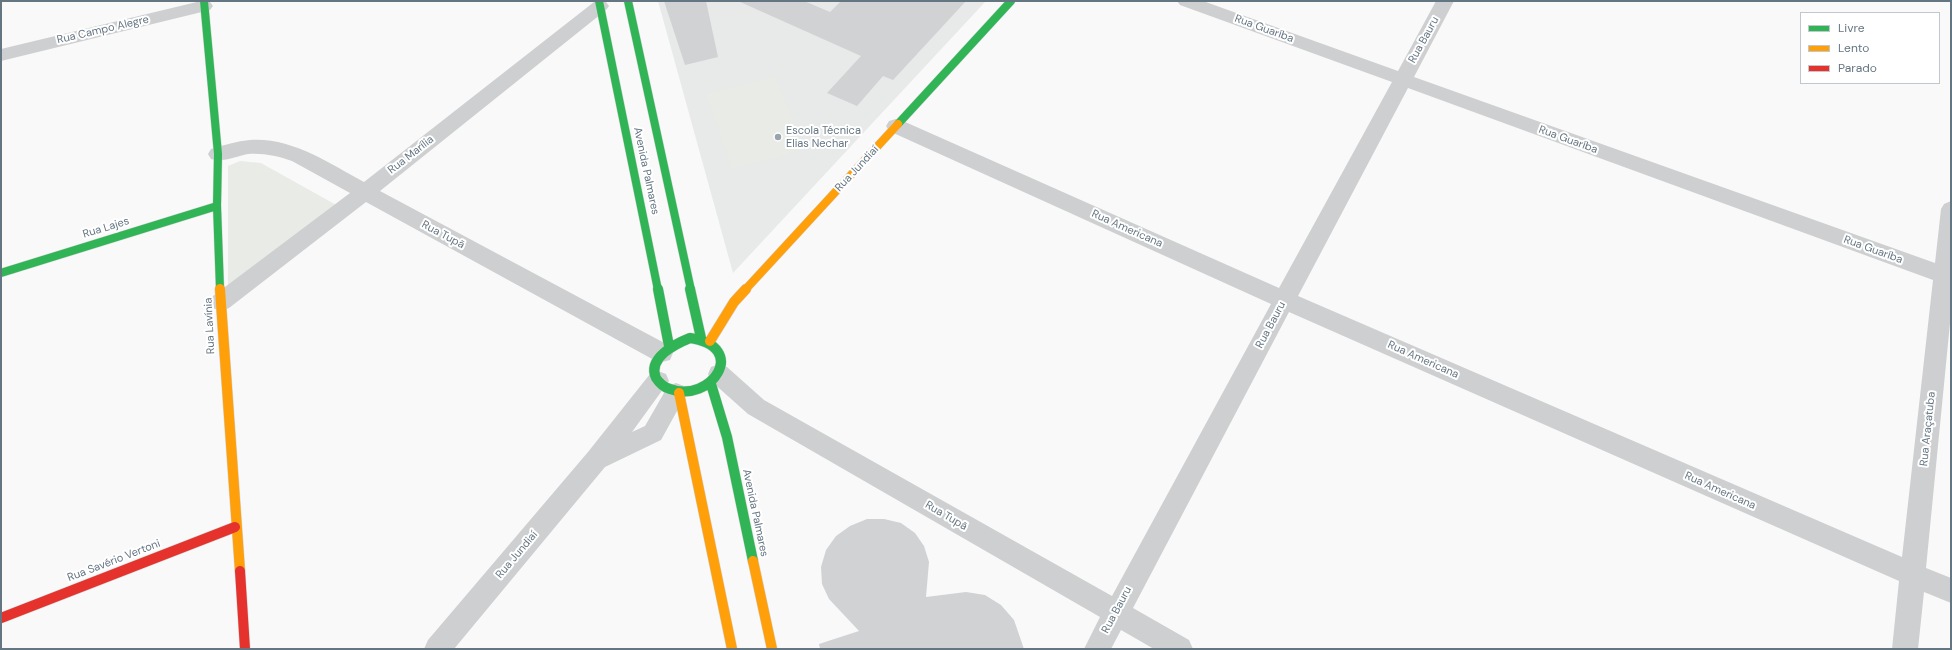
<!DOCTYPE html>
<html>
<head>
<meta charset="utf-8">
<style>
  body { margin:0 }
  #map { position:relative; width:1952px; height:650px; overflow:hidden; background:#f9f9f9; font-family:"DM Sans",sans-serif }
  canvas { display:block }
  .frame { position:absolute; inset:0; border:2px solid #657683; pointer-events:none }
  .legend { position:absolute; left:1800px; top:12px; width:140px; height:72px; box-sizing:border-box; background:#fff; border:1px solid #c1c8cd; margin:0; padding:5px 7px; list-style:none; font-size:12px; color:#657683 }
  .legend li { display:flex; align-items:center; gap:8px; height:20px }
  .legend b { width:20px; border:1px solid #c1c8cd }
</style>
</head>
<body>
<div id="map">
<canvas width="1952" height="650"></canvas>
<div class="frame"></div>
<ul class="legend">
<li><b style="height:5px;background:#30b455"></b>Livre</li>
<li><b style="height:5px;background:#ff9f0a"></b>Lento</li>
<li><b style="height:5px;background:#e5322d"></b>Parado</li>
</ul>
</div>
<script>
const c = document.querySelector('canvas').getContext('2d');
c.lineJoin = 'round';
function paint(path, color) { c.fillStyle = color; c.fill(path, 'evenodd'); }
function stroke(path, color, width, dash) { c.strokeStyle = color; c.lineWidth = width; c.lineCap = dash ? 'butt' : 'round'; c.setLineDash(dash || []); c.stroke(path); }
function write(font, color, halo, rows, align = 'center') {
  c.font = font + ' "DM Sans",sans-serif'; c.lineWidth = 4; c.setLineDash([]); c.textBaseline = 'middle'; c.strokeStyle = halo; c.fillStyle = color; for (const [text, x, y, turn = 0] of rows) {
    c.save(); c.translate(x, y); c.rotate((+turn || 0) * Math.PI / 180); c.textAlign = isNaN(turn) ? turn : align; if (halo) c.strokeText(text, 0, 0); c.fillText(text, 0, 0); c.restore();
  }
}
const built = new Path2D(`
  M658,1H986L733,273Z`);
const green = new Path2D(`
  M775,76L805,149L732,169L706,94Z
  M240,161L261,163L338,206L228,289V166Z`);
const building = new Path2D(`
  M664,1H706L718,57L685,65Z
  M738,1H804L830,12L841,1H966L893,80L883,76L857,106L827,93L861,56Z
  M867,519H884L901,523L915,533L924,546L929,562L926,597L966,592L985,595L1001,605L1014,620L1024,649H820L819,644L859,631L829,599L822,584L821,567L826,550L836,536L850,526Z`);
const street = new Path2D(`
  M201,1L210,2L213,6L210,10L1,61V49Z
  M602,1L606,2L609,6L606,10L380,191L670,346L673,353L670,360L662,362L654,360L366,202L229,308L221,311L213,308L210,302L213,296L350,193L292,161C278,156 264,153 248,154C236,156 223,163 211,159L208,154L211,149C224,145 237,141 250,140C291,137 329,163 364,182L594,2Z
  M1177,1H1203L1398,71L1436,1H1454L1414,77L1935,263L1941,209L1944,204L1951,201V313L1926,568L1951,578V603L1924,592L1918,649H1892L1899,581L1289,312L1133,608L1189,640L1193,649H1154L1121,630L1111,649H1084L1100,617L748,414L711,381L708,374L711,367L719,364L727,367L764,400L1112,596L1271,304L889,131L886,126L889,121L896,119L903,121L1279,288L1392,82L1180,5ZM1408,88L1933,280L1902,557L1298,296Z
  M658,371L666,374L669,381L632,432L645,426L668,386L676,383L684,386L687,393L661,440L605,467L454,649H424L428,640L588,452L650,374Z`);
const fastFar1 = new Path2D(`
  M204,1L218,154L217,206L220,289
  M599,1L658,290
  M628,1L691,290
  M898,124L1011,1
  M1,273L217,206`);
const fast = new Path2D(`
  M658,289L669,346
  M690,289L701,338
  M690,338C750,347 711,404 670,389C665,388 659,383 656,378C647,358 675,344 690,338Z
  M711,384L727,437L753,561`);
const slowFar1 = new Path2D(`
  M745,290L898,124`);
const slow = new Path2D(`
  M220,289L240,571
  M710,341L734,302L746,289
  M679,393L732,649
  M753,561L772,649`);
const jam = new Path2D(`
  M240,571L245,649
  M1,618L235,527`);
const markers = [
  [778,137,4,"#99a4ac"]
];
const streetNames = [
  ["Rua Guaríba",1264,29,20],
  ["Rua Campo Alegre",103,30,-13],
  ["Rua Bauru",1424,40,-61],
  ["Rua Guaríba",1568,140,20],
  ["Rua Marília",411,155,-38],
  ["Rua Jundiaí",857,169,-47],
  ["Avenida Palmares",646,171,78],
  ["Rua Lajes",106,228,-17],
  ["Rua Americana",1127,229,24],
  ["Rua Tupã",443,235,28],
  ["Rua Guaríba",1873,250,20],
  ["Rua Bauru",1271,325,-62],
  ["Rua Lavínia",210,326,-93],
  ["Rua Americana",1423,360,24],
  ["Rua Araçatuba",1928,429,-84],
  ["Rua Americana",1720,491,24],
  ["Avenida Palmares",755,513,78],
  ["Rua Tupã",946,516,30],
  ["Rua Jundiaí",517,555,-50],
  ["Rua Savério Vertoni",114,561,-21],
  ["Rua Bauru",1117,610,-62]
];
const poiNames = [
  ["Escola Técnica",786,131],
  ["Elias Nechar",786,144]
];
paint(built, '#e8e9e9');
paint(green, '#e8ebe6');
paint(building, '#d0d2d3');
stroke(fastFar1, '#d5d6d7', 9);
stroke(fast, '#d5d6d7', 11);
stroke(slowFar1, '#d5d6d7', 9);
stroke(slow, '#d5d6d7', 11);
stroke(jam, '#d5d6d7', 11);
paint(street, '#cecfd0');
stroke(fastFar1, '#30b455', 8);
stroke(fast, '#30b455', 10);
stroke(slowFar1, '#ff9f0a', 8);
stroke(slow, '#ff9f0a', 10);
stroke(jam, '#e5322d', 10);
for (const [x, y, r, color] of markers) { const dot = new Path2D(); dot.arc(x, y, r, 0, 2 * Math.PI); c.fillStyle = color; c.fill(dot); stroke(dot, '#fff', 1.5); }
write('11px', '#657683', '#fff', streetNames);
write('11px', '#657683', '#fff', poiNames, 'left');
</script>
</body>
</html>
